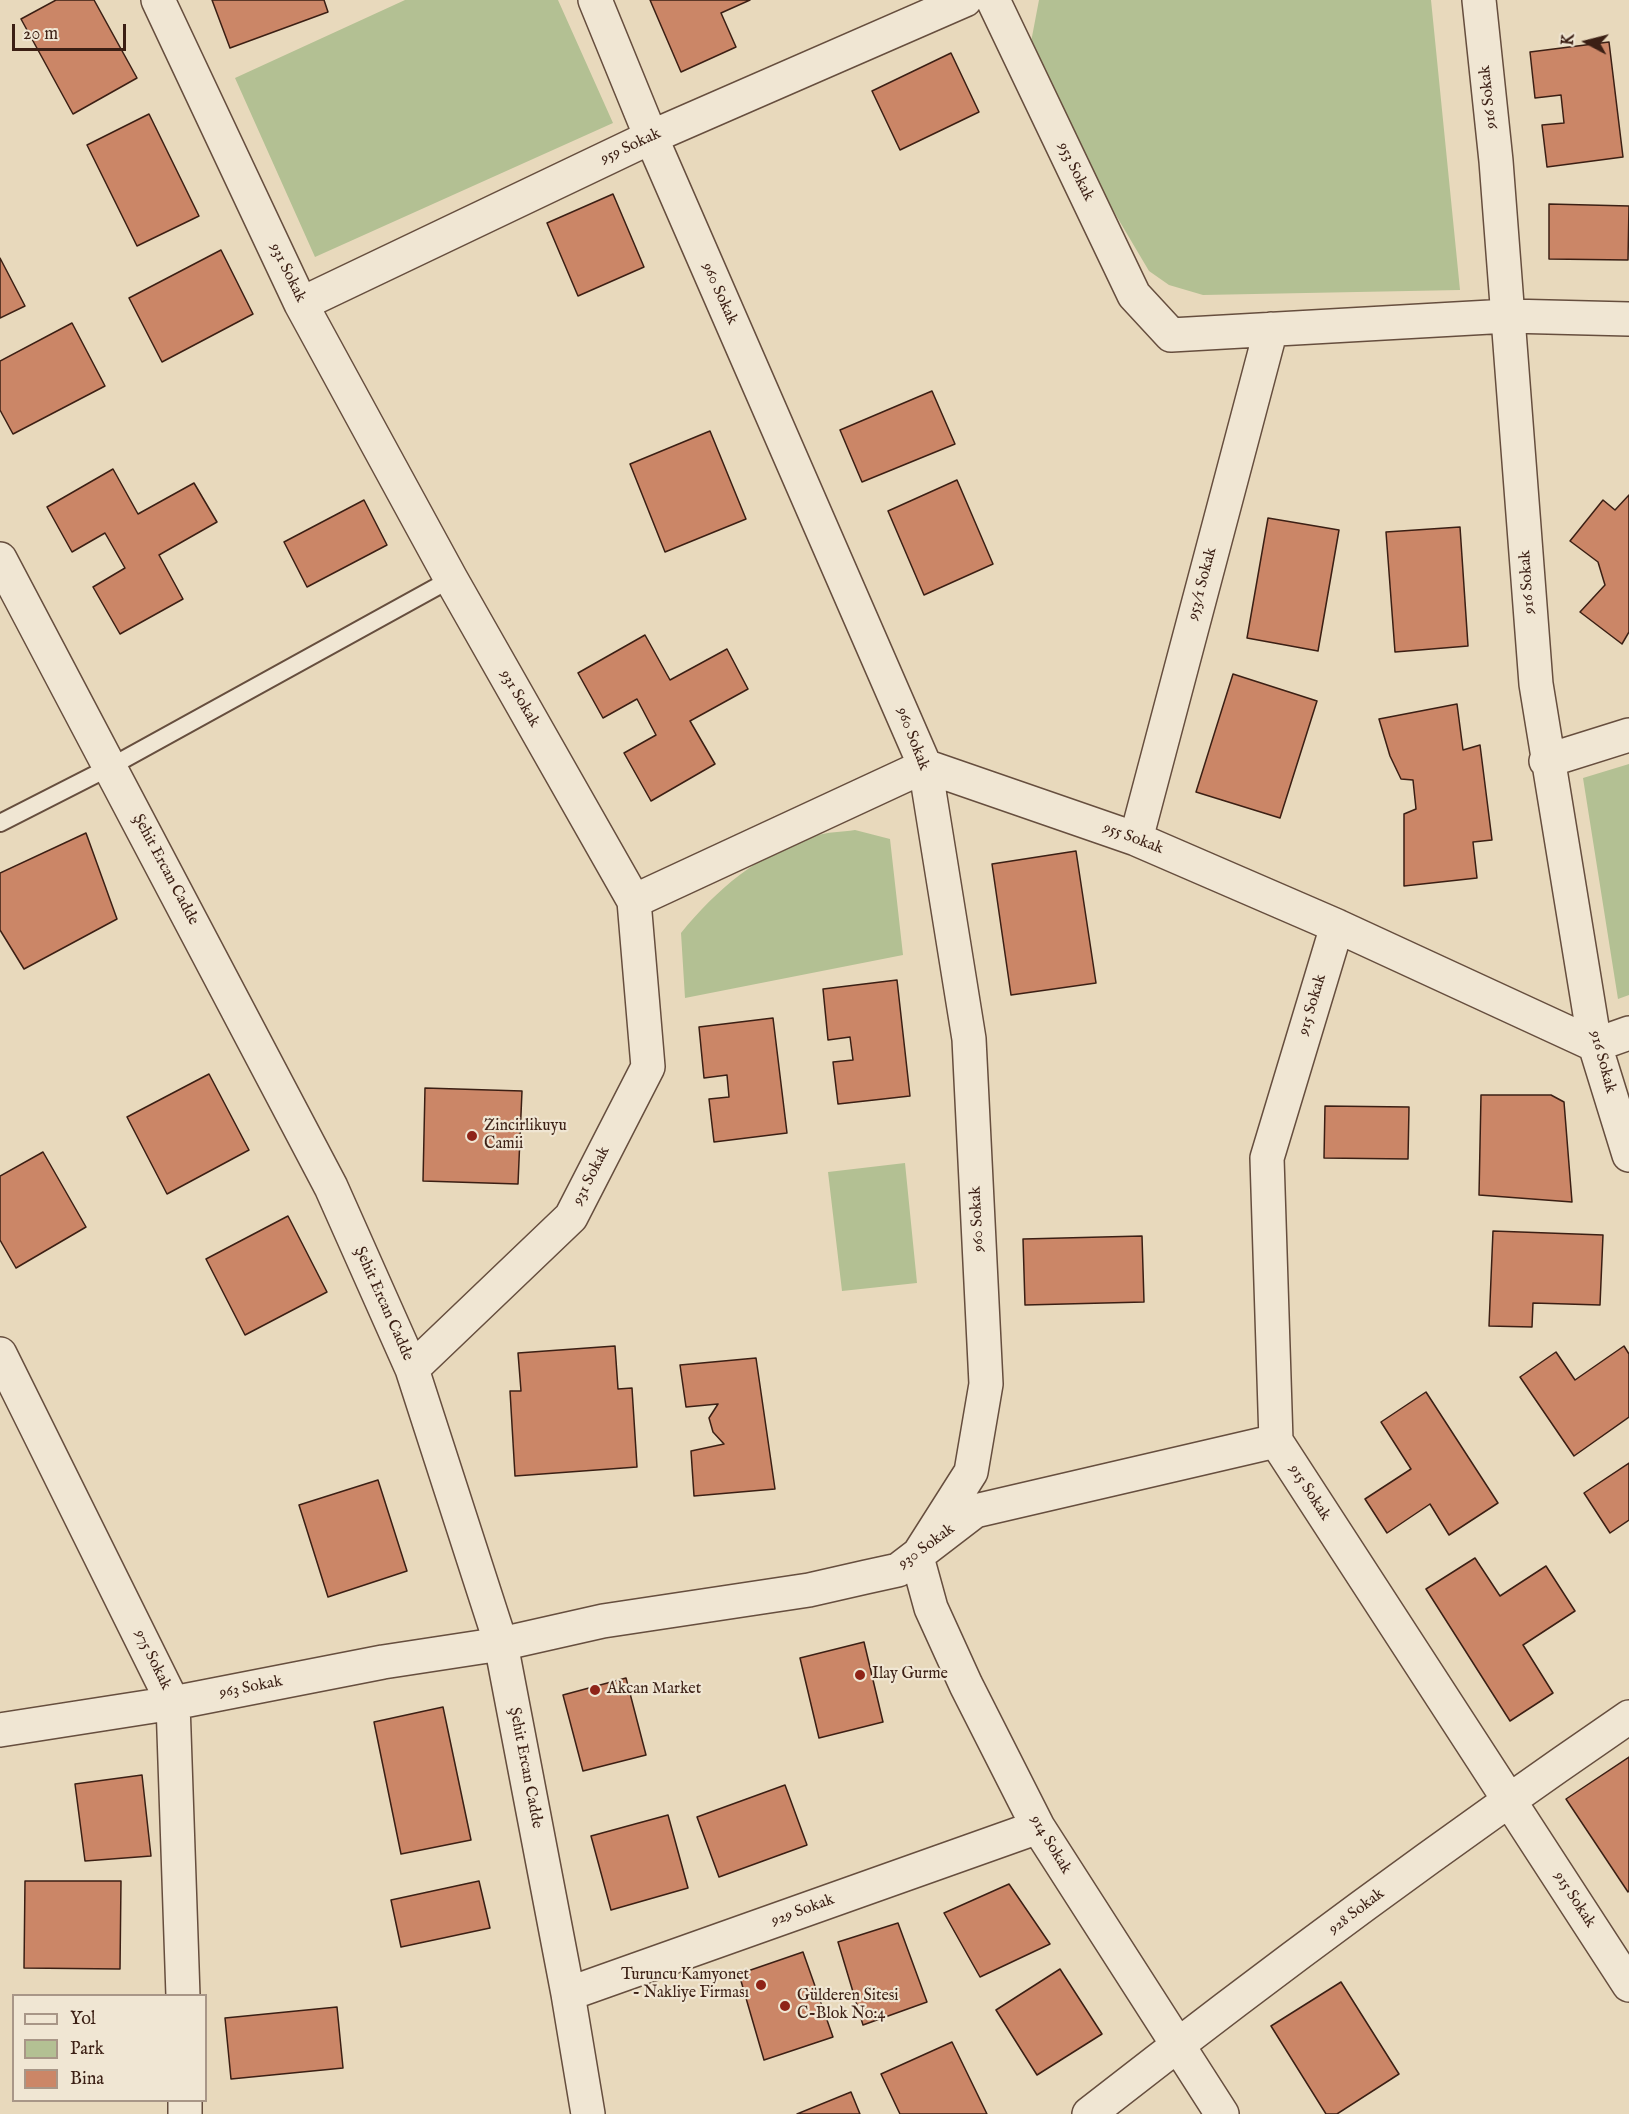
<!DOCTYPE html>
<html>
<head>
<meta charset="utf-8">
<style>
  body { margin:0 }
  #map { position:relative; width:1629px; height:2114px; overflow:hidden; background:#e8d9bc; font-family:"IM FELL English",serif }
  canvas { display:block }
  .legend { position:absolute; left:12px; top:1994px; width:195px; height:108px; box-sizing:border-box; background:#f0e6d3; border:2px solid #a89687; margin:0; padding:8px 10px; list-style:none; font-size:18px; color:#3b1f14 }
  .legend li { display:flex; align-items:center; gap:12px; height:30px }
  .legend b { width:30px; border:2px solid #a89687 }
  .north { position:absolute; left:1557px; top:12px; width:60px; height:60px; -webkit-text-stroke:4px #f0e6d3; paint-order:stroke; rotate:277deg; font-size:16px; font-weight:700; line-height:24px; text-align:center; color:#3b1f14 }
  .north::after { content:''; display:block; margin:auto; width:21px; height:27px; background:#3b1f14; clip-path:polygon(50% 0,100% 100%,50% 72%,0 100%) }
  .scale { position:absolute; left:12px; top:24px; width:114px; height:27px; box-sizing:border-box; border:3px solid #3b1f14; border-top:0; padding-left:8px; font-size:18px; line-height:21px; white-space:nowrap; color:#3b1f14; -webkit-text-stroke:4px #f0e6d3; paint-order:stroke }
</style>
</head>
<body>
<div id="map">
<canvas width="1629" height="2114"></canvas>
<ul class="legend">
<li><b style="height:8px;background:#f0e6d3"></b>Yol</li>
<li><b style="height:16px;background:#b3c093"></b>Park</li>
<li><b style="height:16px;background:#cb8667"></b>Bina</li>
</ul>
<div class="north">K</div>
<div class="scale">20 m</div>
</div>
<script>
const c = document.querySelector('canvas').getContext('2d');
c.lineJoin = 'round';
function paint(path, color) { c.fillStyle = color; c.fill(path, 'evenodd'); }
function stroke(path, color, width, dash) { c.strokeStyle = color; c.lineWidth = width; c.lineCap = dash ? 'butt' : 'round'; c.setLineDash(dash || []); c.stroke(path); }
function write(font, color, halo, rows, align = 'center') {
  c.font = font + ' "IM FELL English",serif'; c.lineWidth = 4.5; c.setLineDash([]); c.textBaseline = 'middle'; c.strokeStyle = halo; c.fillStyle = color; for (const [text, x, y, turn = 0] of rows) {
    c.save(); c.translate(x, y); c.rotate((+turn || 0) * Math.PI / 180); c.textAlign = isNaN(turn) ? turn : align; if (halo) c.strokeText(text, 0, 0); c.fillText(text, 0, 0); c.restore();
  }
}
const green = new Path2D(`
  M405,0H558L613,123L315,257L235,78Z
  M1039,0H1431L1460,290L1203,295L1169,285L1149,271L1085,163L1031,42Z
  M1629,764V995L1618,999L1583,778Z
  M855,830L890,839L903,955L685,998L681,933C717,889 758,854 814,836C827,832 842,832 855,830Z
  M905,1163L917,1283L842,1291L828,1172Z`);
const building = new Path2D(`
  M56,0H94L137,78L73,114L21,19Z
  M212,0H324L328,12L230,48Z
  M650,0H750L721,13L736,47L681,72Z
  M1609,42L1623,157L1547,167L1542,125L1564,123L1561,95L1535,98L1530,52Z
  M951,53L979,112L900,150L872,91Z
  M149,114L199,216L137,246L87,145Z
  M613,194L644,267L578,296L547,223Z
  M1549,204L1629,206L1628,260L1549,259Z
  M221,250L253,314L162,362L129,298Z
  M0,258L25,306L0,318Z
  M72,323L105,386L13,434L0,410V361Z
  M932,391L955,444L862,482L840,430Z
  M710,431L746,519L665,552L630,464Z
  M113,469L138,514L194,483L217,522L159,555L183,599L120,634L93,587L125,568L105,533L72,552L47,507Z
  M957,480L993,564L924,595L888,511Z
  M1629,495V632L1622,644L1580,612L1605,585L1598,562L1570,541L1603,500L1615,510Z
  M364,500L387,545L307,587L284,542Z
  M1268,518L1339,530L1318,651L1247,638Z
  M1460,527L1468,646L1395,652L1386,532Z
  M645,635L670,680L727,649L748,689L690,721L715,764L651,801L624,753L656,735L637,699L603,718L578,673Z
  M1233,674L1317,701L1280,818L1196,792Z
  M1457,704L1463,750L1480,745L1492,840L1473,842L1477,878L1404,886V814L1416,809L1413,780L1401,779L1390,756L1379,719Z
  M86,833L117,919L24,969L0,930V873Z
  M1076,851L1096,983L1011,995L992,864Z
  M897,980L910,1096L838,1104L833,1062L853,1060L850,1037L828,1040L823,989Z
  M773,1018L787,1133L714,1142L709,1099L729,1097L727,1075L704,1078L699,1027Z
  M209,1074L249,1150L167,1194L127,1117Z
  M425,1088L522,1091L518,1184L423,1181Z
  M1481,1095H1551L1564,1102L1572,1202L1479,1195Z
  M1325,1106L1409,1107L1408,1159L1324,1158Z
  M43,1152L86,1227L16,1268L0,1240V1176Z
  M288,1216L327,1292L245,1335L206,1259Z
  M1493,1231L1603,1235L1600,1305L1533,1303L1532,1327L1489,1326Z
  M1142,1236L1144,1302L1025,1305L1023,1239Z
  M615,1346L618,1389L632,1388L637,1467L515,1476L510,1391H521L518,1353Z
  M1624,1346L1629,1354V1417L1574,1456L1520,1377L1556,1352L1575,1380Z
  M756,1358L775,1489L694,1496L691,1451L724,1444L713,1432L709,1418L718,1404L686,1407L680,1365Z
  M1426,1392L1498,1503L1449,1535L1430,1504L1387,1533L1365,1499L1411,1469L1381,1422Z
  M1629,1463V1520L1610,1533L1584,1493Z
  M378,1480L407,1571L328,1597L299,1505Z
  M1475,1558L1500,1596L1546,1566L1575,1611L1523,1645L1553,1693L1510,1721L1426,1589Z
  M864,1642L883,1722L819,1738L800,1658Z
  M626,1678L646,1755L583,1771L563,1695Z
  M443,1707L471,1840L401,1854L374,1722Z
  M1629,1757V1891L1628,1892L1566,1799Z
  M142,1775L151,1856L85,1861L75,1784Z
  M785,1785L807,1845L719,1877L697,1817Z
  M668,1815L688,1888L611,1910L591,1836Z
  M25,1881H121L120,1969L24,1968Z
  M479,1881L490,1928L401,1947L391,1900Z
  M1009,1884L1050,1944L980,1977L944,1913Z
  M898,1923L927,2002L863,2025L838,1942Z
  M803,1952L833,2037L764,2060L739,1974Z
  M1060,1969L1102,2034L1037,2075L996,2010Z
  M1341,1982L1399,2074L1337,2114H1326L1271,2026Z
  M337,2007L343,2068L231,2079L225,2018Z
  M952,2042L987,2114H900L881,2074Z
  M851,2092L860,2114H797Z`);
const lane = new Path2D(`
  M0,823L110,767L451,579`);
const street = new Path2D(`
  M158,0L301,304L451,579L634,901L648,1067L571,1217L412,1369
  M595,0L651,137L925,766L969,1039L986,1384L971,1472L917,1557
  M993,0L1134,295L1171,335L1508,316L1629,319
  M1479,0L1496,161L1536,684L1595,1045L1629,1155
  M301,304L651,137L965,0
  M0,559L331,1187L412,1369L501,1644L568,1994L588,2114
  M1546,761L1629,735
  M1136,839L1271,329
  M634,901L925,766L1136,839L1337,926L1595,1045L1629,1033
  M1337,926L1267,1158L1276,1441L1629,1985
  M0,1354L173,1703L183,1996
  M917,1557L931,1608L966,1685L1038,1827L1222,2114
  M0,1730L173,1703L383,1662L501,1644L603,1621L809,1590L866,1577L898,1570L975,1511L1276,1441
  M568,1994L1038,1827
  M185,2100V2114
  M1089,2114C1265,1976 1445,1843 1629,1717`);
const markers = [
  [472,1136,6,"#8f2418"],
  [860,1675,6,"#8f2418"],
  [595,1690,6,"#8f2418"],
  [761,1985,6,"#8f2418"],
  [785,2006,6,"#8f2418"]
];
const streetNames = [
  ["916 Sokak",1489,97,-96],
  ["959 Sokak",631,147,-25],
  ["953 Sokak",1075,172,64],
  ["931 Sokak",287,273,64],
  ["960 Sokak",719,294,66],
  ["916 Sokak",1528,582,-94],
  ["953/1 Sokak",1203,584,-75],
  ["931 Sokak",519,699,60],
  ["960 Sokak",912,739,69],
  ["955 Sokak",1133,839,21],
  ["Şehit Ercan Cadde",165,870,62],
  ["915 Sokak",1313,1005,-73],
  ["916 Sokak",1602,1062,75],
  ["931 Sokak",592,1176,-63],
  ["960 Sokak",978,1219,-93],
  ["Şehit Ercan Cadde",383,1304,66],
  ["915 Sokak",1309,1493,57],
  ["930 Sokak",927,1547,-36],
  ["975 Sokak",152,1660,64],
  ["963 Sokak",251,1688,-11],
  ["Şehit Ercan Cadde",525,1768,79],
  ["914 Sokak",1050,1845,59],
  ["915 Sokak",1574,1900,57],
  ["929 Sokak",803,1911,-20],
  ["928 Sokak",1357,1912,-37]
];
const poiNames = [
  ["Zincirlikuyu",484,1127],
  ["Camii",484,1145],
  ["Ilay Gurme",872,1675],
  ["Akcan Market",607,1690],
  ["Turuncu Kamyonet",749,1976,"right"],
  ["- Nakliye Firması",749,1994,"right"],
  ["Gülderen Sitesi",797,1997],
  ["C-Blok No:4",797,2015]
];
paint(green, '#b3c093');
paint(building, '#cb8667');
stroke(building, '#3b1f14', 1.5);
stroke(lane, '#664e3e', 20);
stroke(street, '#664e3e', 36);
stroke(lane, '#f0e6d3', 16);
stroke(street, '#f0e6d3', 33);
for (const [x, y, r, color] of markers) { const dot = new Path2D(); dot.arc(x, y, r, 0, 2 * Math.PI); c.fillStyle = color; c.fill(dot); stroke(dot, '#f0e6d3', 2); }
write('16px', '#3b1f14', '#f0e6d3', streetNames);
write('16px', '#3b1f14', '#f0e6d3', poiNames, 'left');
</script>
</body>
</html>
